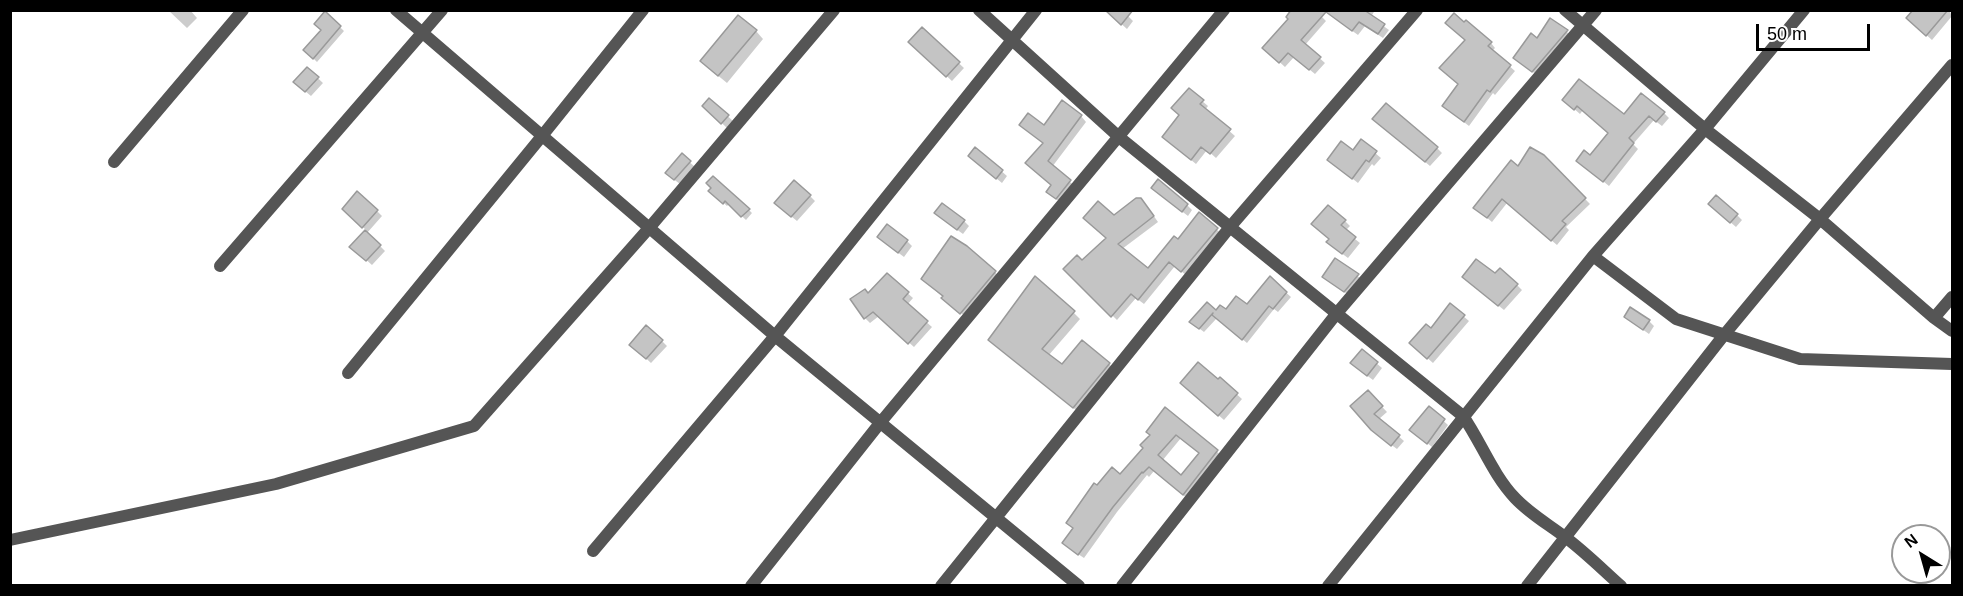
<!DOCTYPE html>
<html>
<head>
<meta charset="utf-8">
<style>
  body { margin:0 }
  #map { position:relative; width:1963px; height:596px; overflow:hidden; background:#fff; font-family:Helvetica,sans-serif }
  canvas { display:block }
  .frame { position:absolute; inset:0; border:12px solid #000; pointer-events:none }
  .north { position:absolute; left:1891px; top:524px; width:60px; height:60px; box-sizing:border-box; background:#fff; border:2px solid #999; border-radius:50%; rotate:323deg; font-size:16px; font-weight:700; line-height:24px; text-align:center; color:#000 }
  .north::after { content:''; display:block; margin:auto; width:21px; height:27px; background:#000; clip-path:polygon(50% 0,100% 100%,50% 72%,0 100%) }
  .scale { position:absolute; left:1756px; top:24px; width:114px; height:27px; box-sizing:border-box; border:3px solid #000; border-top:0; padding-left:8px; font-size:18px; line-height:21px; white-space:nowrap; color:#000; -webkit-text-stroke:4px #fff; paint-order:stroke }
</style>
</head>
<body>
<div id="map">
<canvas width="1963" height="596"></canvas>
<div class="frame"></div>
<div class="north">N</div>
<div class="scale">50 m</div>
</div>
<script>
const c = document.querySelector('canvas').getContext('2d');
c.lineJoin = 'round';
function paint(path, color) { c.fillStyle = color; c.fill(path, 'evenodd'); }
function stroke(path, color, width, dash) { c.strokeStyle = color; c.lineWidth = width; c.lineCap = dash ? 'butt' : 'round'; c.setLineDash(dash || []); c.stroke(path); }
const shadow = new Path2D(`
  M168,10H190L197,18L187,28Z
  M1106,10H1122L1133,21L1127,29Z
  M1315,10L1326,21L1305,45L1325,63L1315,74L1294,57L1285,67L1264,48L1290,19Z
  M1329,10H1375L1371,17L1389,30L1383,38L1365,26L1358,35L1333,17Z
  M1915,10H1949L1952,16L1932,40L1913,23Z
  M325,13L344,31L317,62L305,50L323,30Z
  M1551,20L1572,36L1538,76L1515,58L1537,40Z
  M922,29L964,68L952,81L910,42Z
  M756,31L763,39L727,83L710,69Z
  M1491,43L1495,48L1492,51L1515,71L1495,95L1493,93L1469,126L1448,110L1459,84L1451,77Z
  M308,69L323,83L311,96L300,87Z
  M1189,90L1208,106L1205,110L1235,136L1216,158L1207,150L1196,164L1169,142L1181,115Z
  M710,100L733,121L727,128L704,106Z
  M1564,100L1625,117L1664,113L1669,118L1662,126L1654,120L1633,144L1638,149L1609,186L1583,165L1610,134L1583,110L1580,114Z
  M1081,116L1086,122L1052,167L1076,187L1062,204L1048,192L1053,185L1044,143L1045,127Z
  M1379,124L1437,148L1442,153L1430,166Z
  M1361,141L1381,158L1374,166L1372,164L1358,183L1329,160L1353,152Z
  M976,149L1007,176L1002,183L975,161Z
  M682,155L695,167L680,184L672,178Z
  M1543,156L1590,204L1566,227L1569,230L1557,245L1507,203L1492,222L1480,212L1518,168Z
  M710,191L749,210L752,213L746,220L729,204L727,206Z
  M1158,193L1187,205L1192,210L1188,216Z
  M810,196L815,201L797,221L781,208Z
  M1146,205L1158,222L1122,249L1148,270L1178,241L1199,215L1222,234L1187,276L1175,266L1144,304L1136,298L1117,320L1065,269L1082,262L1108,239L1114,217Z
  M1715,209L1737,215L1742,220L1736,227Z
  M377,211L382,216L367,233L385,251L372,265L352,247L366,230L349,214Z
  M941,218L964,221L969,226L963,234Z
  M1345,221L1350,226L1345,231L1360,243L1348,258L1333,247L1331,239L1318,229Z
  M907,241L912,246L904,257L884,242Z
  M1335,260L1363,280L1350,296L1323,276Z
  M995,272L1001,279L968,319L930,286Z
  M887,275L913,298L907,305L932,327L914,347L879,316L870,323L865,318L869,295Z
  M1495,275L1517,285L1522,290L1504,310L1469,282Z
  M1270,278L1291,297L1278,312L1274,309L1247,343L1217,318L1204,332L1196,326L1207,304L1216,312L1247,306Z
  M1450,305L1469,321L1433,363L1416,348Z
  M1073,312L1080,319L1048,356L1062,367L1109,364L1116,371L1081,414L997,347Z
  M1625,317L1649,321L1654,326L1649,334Z
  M662,341L667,346L651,363L636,349Z
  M1362,351L1382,368L1373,380L1357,368Z
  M1220,379L1242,399L1224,420L1187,388L1218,381Z
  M1368,392L1387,412L1379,419L1404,441L1397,449L1378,435Z
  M1429,408L1448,425L1432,447L1415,433Z
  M1165,409L1222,456L1188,499L1154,471L1149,477L1147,475L1117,512L1084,558L1069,548L1097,487L1120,476L1145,448ZM1181,438L1200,454L1181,477L1162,461Z`);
const building = new Path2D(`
  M1105,10H1133L1121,25Z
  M1291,10H1368L1367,12L1385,24L1378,34L1359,22L1352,31L1326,12L1301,40L1321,57L1309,70L1288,53L1279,63L1262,48L1288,19L1286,17Z
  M1913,10H1948L1926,36L1906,18Z
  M325,11L341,26L313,59L303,50L321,30L314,24Z
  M1454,13L1464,22L1466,20L1492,42L1488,46L1511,65L1490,92L1487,90L1464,122L1442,106L1458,84L1439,68L1465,40L1445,23Z
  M738,15L757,30L718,76L700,61Z
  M1550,18L1568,30L1532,72L1513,58L1531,33L1537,38Z
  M922,27L960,62L946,77L908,42Z
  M307,67L319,77L305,92L293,82Z
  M1579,79L1624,114L1641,93L1665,112L1656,122L1649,116L1629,138L1634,143L1603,182L1576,161L1584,150L1590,155L1608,133L1577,106L1574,110L1562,100Z
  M1189,88L1204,100L1200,104L1231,129L1210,154L1201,147L1191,160L1162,137L1179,115L1171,108Z
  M709,98L729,115L721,124L702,106Z
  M1062,100L1082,115L1048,161L1071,180L1056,199L1046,192L1051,185L1025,163L1043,143L1019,125L1028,113L1044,125Z
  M1386,103L1438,147L1425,162L1372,119Z
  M1361,139L1377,151L1369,162L1366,160L1352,179L1327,160L1341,141L1353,150Z
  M975,147L1003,170L996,179L968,156Z
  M1530,147L1544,155L1586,198L1562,221L1566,224L1551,241L1502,199L1487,218L1473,208L1511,160L1518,166Z
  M682,153L691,161L674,180L665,173Z
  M713,176L750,209L741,217L725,201L723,204L708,191L711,188L706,183Z
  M1158,179L1188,204L1182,212L1151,188Z
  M794,180L811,195L791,217L774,203Z
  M357,191L378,210L362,228L342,209Z
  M1716,195L1738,214L1730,223L1708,204Z
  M1136,198H1141L1154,216L1118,244L1148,268L1174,236L1178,239L1199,212L1218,228L1181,272L1169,262L1138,300L1131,294L1111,317L1063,269L1077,255L1082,260L1106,238L1083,218L1098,201L1114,215Z
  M942,203L965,220L957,230L934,213Z
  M1328,205L1346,220L1341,225L1356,237L1342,254L1326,242L1329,239L1311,224Z
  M887,224L908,240L898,253L877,237Z
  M365,230L381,245L366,261L349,247Z
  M951,236L967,246L996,271L960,314L941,298L943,296L921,279Z
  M1335,258L1359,274L1344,292L1322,277Z
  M1476,259L1495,273L1500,268L1518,284L1498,306L1462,277Z
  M887,273L909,292L903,299L928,321L908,344L873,312L864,319L850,299L865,289L868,293Z
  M1035,276L1075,311L1042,349L1062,364L1082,340L1110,363L1073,408L988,340Z
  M1270,276L1287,292L1273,309L1269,306L1242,340L1212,315L1213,313L1199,329L1189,322L1207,302L1216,310L1220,305L1226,309L1236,296L1247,304Z
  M1450,303L1465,315L1427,359L1409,343L1426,324L1431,328Z
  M1630,307L1650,320L1643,330L1624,317Z
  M646,325L663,340L646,359L629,345Z
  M1362,349L1378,362L1367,376L1350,363Z
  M1198,362L1218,379L1220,377L1238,393L1218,416L1180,383Z
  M1368,390L1383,406L1374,414L1400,435L1391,446L1371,430L1350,406Z
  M1429,406L1445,419L1427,444L1409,430Z
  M1165,407L1218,450L1183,495L1149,467L1143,473L1142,472L1113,507L1078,555L1062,543L1073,528L1066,523L1094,483L1097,485L1112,467L1120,474L1143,448L1140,445L1150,435L1146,432ZM1176,435L1199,453L1181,475L1158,455Z`);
const street = new Path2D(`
  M396,10L775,336L1079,586
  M979,10L1119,137L1463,416C1481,442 1493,475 1515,498C1530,514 1548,524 1565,537C1585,552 1603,570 1621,586
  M1565,10L1705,129L1820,219L1934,318L1952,331
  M114,162L243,10
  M1593,256L1676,319L1800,359L1952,364
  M220,266L442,10
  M1934,318L1952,297
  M348,373L542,136L643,10
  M10,540L276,484L474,426L650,227L834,10
  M593,551L775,336L1036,10
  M751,586L880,423L1224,10
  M941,586L1230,227L1417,10
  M1122,586L1337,313L1596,10
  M1328,586L1593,256L1705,129L1804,10
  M1527,586L1724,335L1820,219L1952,65`);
paint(shadow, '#0003');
paint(building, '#c4c4c4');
stroke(building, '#999', 1.5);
stroke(street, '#555', 12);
</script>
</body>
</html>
